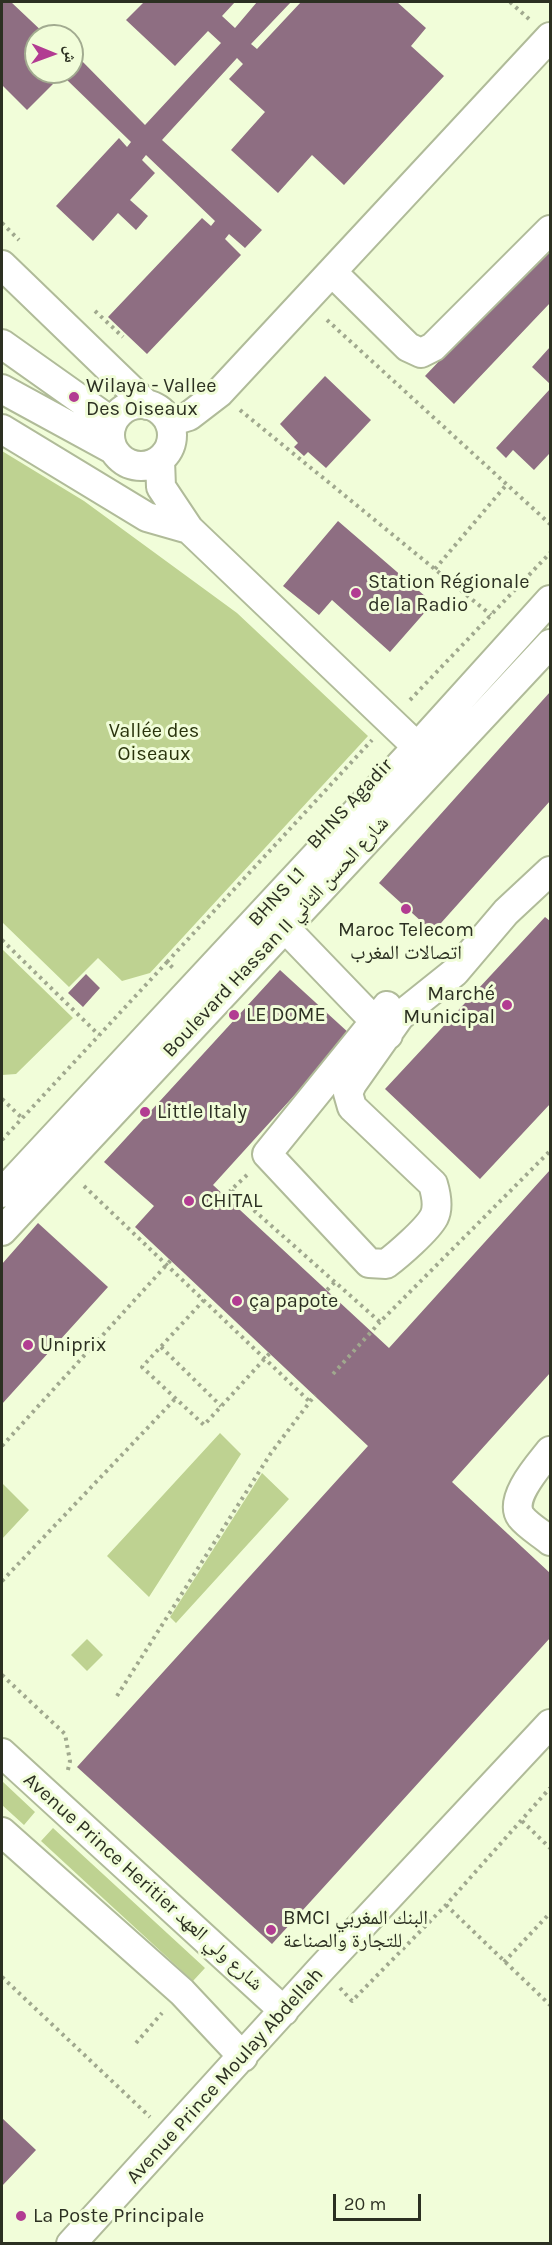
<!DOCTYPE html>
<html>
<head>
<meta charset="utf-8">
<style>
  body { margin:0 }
  #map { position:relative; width:552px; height:2245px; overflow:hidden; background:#f1fdd9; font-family:Karla,"Noto Naskh Arabic",sans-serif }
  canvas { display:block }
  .frame { position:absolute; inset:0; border:3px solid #2c3022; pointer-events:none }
  .north { position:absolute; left:24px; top:24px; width:60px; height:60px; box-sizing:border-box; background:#f1fdd9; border:2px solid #a2ab90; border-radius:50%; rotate:91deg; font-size:16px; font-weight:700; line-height:24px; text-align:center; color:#2c3022 }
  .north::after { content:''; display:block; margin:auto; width:21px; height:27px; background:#b23c92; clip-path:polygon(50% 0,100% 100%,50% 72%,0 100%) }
  .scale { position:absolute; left:333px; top:2194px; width:88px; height:27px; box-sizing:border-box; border:3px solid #2c3022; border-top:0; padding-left:8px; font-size:18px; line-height:21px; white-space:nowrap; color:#2c3022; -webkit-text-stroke:4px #f1fdd9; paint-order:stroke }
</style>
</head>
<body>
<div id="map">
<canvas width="552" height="2245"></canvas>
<div class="frame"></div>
<div class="north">ش</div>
<div class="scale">20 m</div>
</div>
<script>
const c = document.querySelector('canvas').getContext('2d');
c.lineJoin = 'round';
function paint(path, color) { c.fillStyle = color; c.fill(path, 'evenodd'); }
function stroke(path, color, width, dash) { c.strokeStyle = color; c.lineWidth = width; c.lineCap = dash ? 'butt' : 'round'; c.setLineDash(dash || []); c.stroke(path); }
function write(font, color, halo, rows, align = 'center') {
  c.font = font + ' Karla,"Noto Naskh Arabic",sans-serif'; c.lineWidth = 6; c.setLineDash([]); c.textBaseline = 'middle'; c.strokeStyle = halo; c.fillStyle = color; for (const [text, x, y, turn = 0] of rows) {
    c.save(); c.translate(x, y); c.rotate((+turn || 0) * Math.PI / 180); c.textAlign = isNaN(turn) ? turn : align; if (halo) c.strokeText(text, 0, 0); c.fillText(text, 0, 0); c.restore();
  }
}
const green = new Path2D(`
  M2,451L84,501L237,613L368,736L150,973L122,981L98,958L69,987L2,922Z
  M2,949L73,1018L16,1074L2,1075Z
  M220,1433L241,1454L149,1597L107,1556Z
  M262,1473L289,1499L176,1623L170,1617Z
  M2,1483L29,1510L2,1539Z
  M87,1639L103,1655L87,1671L71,1655Z
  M2,1781L35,1812L24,1825L2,1805Z
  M53,1828L205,1968L193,1981L41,1841Z`);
const building = new Path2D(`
  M2,2H11L47,36H36V72H65L27,110L2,85Z
  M144,2H235L222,16L235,28L257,2H291L251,44L257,49L301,2H397L426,28L411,46L444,76L344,185L312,155L278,193L231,150L265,112L229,79L243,64L237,58L162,140L262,230L245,248L229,234L225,239L241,255L147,354L108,317L202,218L211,226L215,221L146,155L142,160L155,173L130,200L148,216L136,230L118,213L93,241L56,206L119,138L127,147L131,142L65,78L69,72H72V68L79,58L145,125L221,43L208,31L175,66L126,20Z
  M550,244V303L454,404L425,376Z
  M550,347V384L532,367Z
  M325,376L371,420L326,468L308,452L304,456L294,447L298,443L280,424Z
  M550,389V456L549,454L534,470L513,450L506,458L496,448Z
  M338,521L433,603L390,652L332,600L319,615L283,586Z
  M550,692V801L433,932L379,883Z
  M545,917L550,921V1104L480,1179L385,1089Z
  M280,970L350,1034L213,1185L389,1348L550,1170V1373L452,1482L550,1573V1638L272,1944L77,1767L368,1446L135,1227L154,1206L104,1162Z
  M86,974L100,988L83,1007L68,993Z
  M38,1223L108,1287L2,1404V1264Z
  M2,2118L36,2150L2,2186Z`);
const path = new Path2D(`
  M510,2L529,19
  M2,223L19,240
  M95,311L123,337
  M327,320L550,524
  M240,410L491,615
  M435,569L507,484
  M410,700L550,553
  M2,940L99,1035
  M167,962L372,740
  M2,1099L22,1118
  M2,1140L167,962L174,969
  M247,1175L231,1190L380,1322L550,1151
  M84,1186L309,1401
  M225,1197L231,1190
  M327,1290L335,1282
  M204,1300L142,1367L204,1425L270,1353
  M161,1347L221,1406
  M333,1374L380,1322
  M2,1446L171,1260
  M2,1581L175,1399
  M2,1675L65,1734L70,1761L67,1774
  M117,1696L271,1453L315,1395
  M522,1821L550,1848
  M446,1905L550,2005
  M504,1962L550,1913
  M2,1977L150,2117
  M340,1988L352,2001L446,1905L550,1788
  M136,2043L162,2013`);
const minor = new Path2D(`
  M2,265L147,405
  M332,272L408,347L421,353L433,347L550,230
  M2,344L112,422
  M2,389L112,449
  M110 435a31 31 0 1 1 62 0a31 31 0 1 1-62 0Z
  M169,422L189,416L219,393L550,37
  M2,429L147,517L189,529
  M160,460L161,487L189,529L431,760
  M285,928L388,1035
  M387,1006L267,1154L369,1263L386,1264C398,1255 427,1230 434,1217C439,1207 436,1194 433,1184L352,1107L348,1093L352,1084L400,1016L455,972L506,912L550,871
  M2,1193L417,747L550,600
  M2,1231L550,644
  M550,1451C539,1465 508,1499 521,1517C528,1526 542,1534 550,1541
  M2,1753L284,2011
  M2,1832L182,1992L243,2057
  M71,2244L321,1969L550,1724`);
const markers = [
  [74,397,6,"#b23c92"],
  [356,593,6,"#b23c92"],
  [406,909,6,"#b23c92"],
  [507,1005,6,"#b23c92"],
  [234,1015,6,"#b23c92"],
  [145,1112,6,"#b23c92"],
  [189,1201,6,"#b23c92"],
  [237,1301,6,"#b23c92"],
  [28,1345,6,"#b23c92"],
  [271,1930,6,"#b23c92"],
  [21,2216,6,"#b23c92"]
];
const poiNames = [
  ["Wilaya - Vallee",86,386],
  ["Des Oiseaux",86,409],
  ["Station Régionale",368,582],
  ["de la Radio",368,605],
  ["Maroc Telecom",406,930,"center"],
  ["اتصالات المغرب",406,953,"center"],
  ["Marché",495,994,"right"],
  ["Municipal",495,1017,"right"],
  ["LE DOME",246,1015],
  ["Little Italy",157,1112],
  ["CHITAL",201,1201],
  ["ça papote",249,1301],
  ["Uniprix",40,1345],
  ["BMCI البنك المغربي",283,1918],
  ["للتجارة والصناعة",283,1941],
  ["La Poste Principale",33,2216]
];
const parkNames = [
  ["Vallée des",154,731],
  ["Oiseaux",154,754]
];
const streetNames = [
  ["BHNS Agadir",350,804,-47],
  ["BHNS L1",277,897,-47],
  ["Boulevard Hassan II شارع الحسن الثاني",276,937,-47],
  ["Avenue Prince Heritier شارع ولي العهد",143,1882,42],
  ["Avenue Prince Moulay Abdellah",225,2076,-48]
];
paint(green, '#bed291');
paint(building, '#8e6e82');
stroke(minor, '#b0bb99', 32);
stroke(path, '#a0a88e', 4, [3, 4.5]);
stroke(minor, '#fff', 28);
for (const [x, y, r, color] of markers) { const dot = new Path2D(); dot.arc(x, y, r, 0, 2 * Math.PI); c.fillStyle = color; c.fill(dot); stroke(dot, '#f1fdd9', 2); }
write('20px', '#2c3022', '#f1fdd9', poiNames, 'left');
write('20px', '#29330c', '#f1fdd9', parkNames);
write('20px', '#2c3022', '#f1fdd9', streetNames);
</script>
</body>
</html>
